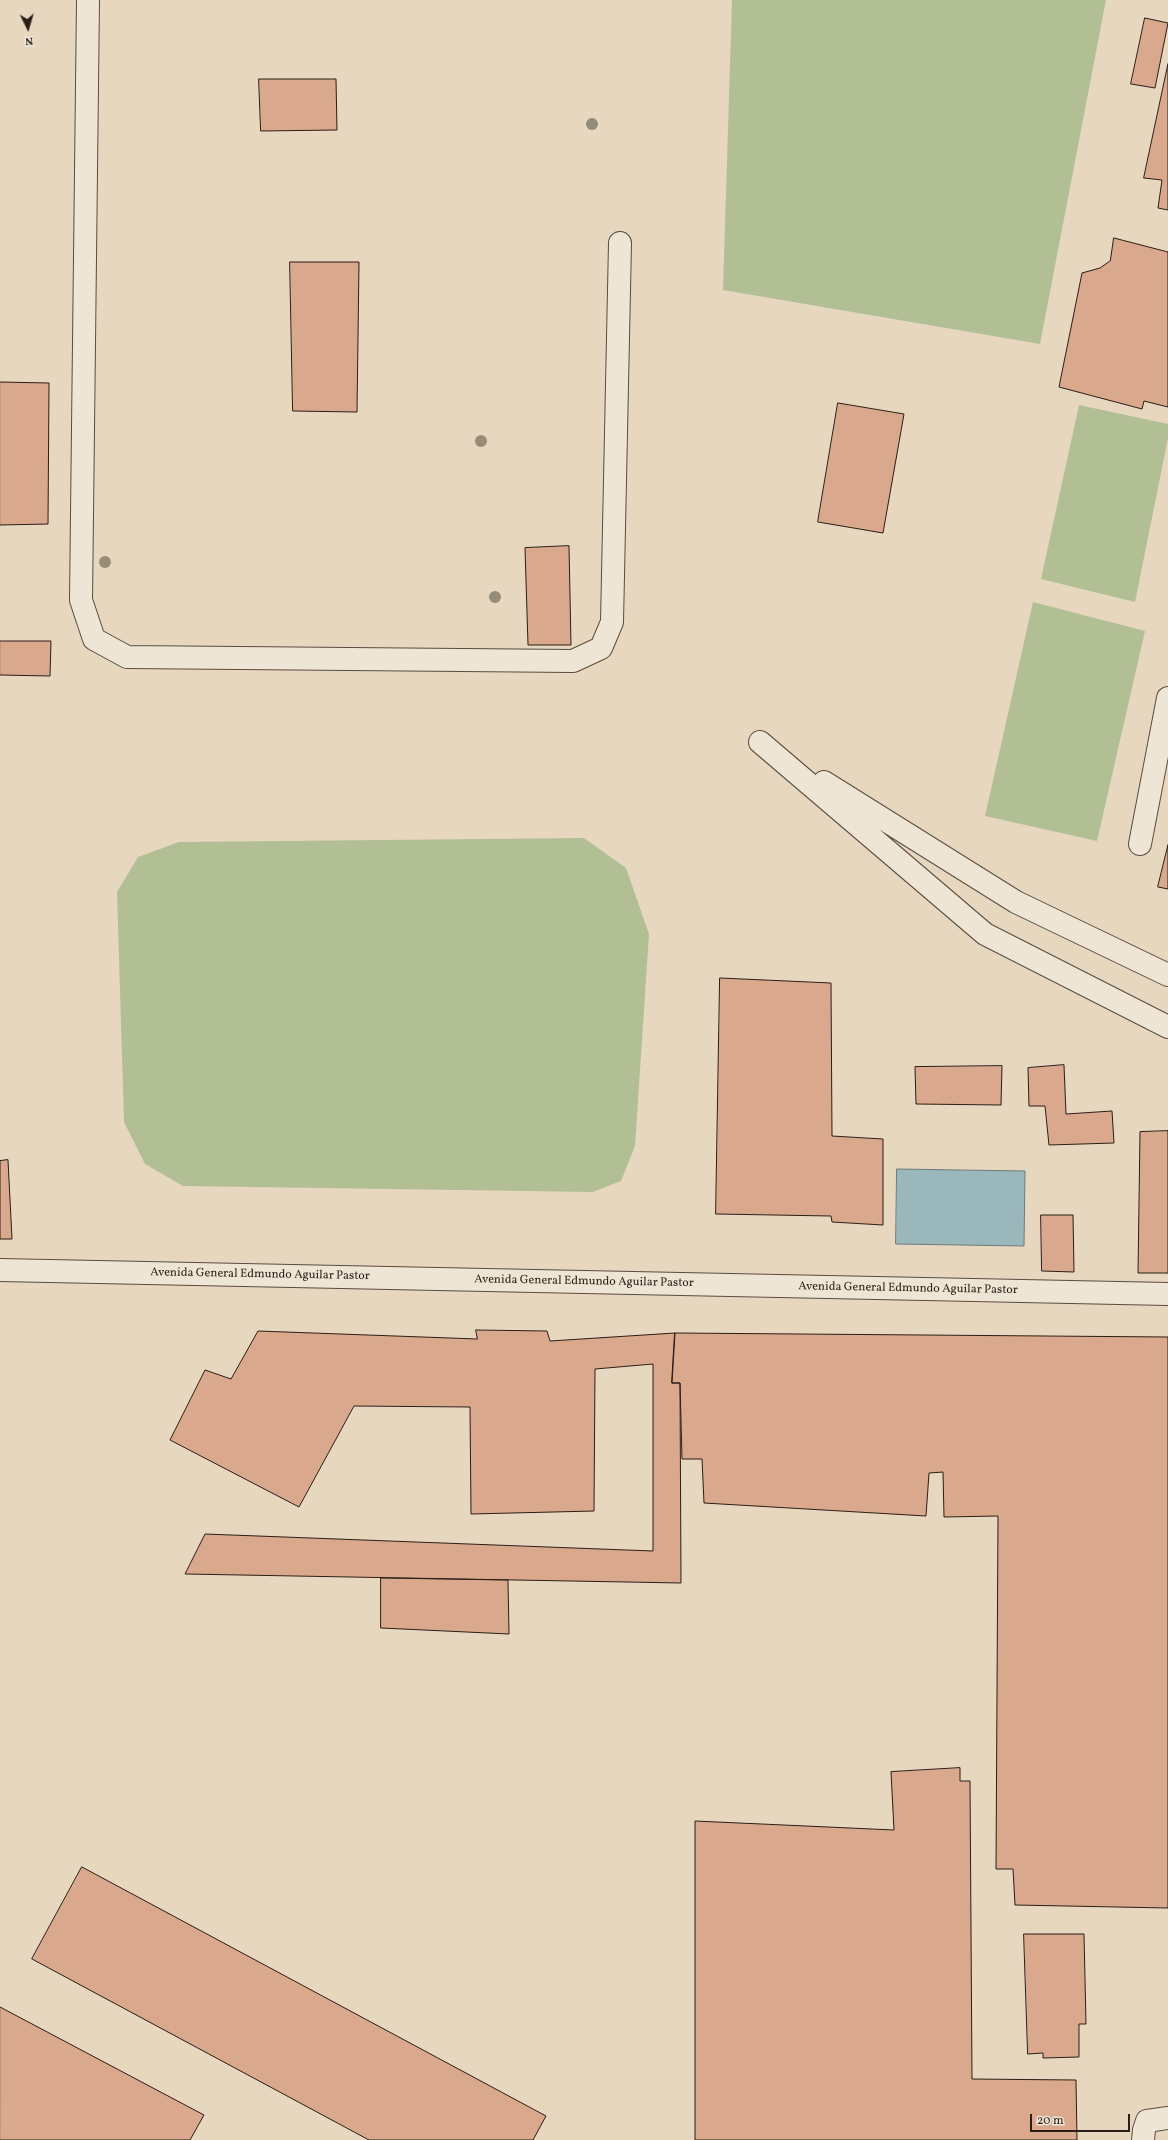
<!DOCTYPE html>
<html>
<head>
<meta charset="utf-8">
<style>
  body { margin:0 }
  #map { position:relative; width:1168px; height:2140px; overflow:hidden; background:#e7d7bf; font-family:Vollkorn,serif }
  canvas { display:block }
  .north { position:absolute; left:8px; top:8px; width:40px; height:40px; -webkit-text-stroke:3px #efe5d5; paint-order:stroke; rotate:175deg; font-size:11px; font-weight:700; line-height:16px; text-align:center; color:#2a1e16 }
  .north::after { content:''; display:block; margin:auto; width:14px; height:18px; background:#2a1e16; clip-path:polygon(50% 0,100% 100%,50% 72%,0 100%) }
  .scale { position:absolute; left:1030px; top:2114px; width:100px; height:18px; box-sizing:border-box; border:2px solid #2a1e16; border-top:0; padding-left:5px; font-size:12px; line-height:14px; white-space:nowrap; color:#2a1e16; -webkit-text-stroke:3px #efe5d5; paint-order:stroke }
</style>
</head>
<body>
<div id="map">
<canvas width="1168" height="2140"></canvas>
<div class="north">N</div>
<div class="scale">20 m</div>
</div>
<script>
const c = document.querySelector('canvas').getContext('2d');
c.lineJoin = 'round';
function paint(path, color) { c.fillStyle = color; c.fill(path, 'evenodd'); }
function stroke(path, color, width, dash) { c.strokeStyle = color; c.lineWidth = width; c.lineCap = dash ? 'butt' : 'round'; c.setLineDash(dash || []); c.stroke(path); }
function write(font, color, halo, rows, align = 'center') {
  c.font = font + ' Vollkorn,serif'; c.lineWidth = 3.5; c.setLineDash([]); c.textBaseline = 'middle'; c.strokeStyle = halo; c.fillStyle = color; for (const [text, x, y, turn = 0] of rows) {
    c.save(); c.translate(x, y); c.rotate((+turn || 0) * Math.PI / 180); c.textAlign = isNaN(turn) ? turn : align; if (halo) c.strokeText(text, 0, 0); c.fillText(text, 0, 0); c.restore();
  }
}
const green = new Path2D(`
  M732,0H1106L1040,344L723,290Z
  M1079,405L1168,424V438L1135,602L1041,579Z
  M1033,602L1145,631L1097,841L985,816Z
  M584,838L626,868L649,934L635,1146L621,1181L593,1192L183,1186L145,1164L124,1122L117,892L138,857L179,842Z`);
const water = new Path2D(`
  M897,1169L1025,1171L1024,1246L896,1244Z`);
const building = new Path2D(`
  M1145,18L1168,23L1155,88L1131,84Z
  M1168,64V210L1158,208L1162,180L1144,178Z
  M259,79H336L337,130L261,131Z
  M1114,238L1168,252V407L1144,401L1142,409L1059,387L1082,273L1100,268L1110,261Z
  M290,262H359L357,412L293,411Z
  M0,382L49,383L48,524L0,525Z
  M838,403L904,414L883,533L818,522Z
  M569,546L571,645H528L525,548Z
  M0,641H51L50,676L0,675Z
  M1168,845V889L1158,887Z
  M720,978L831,983L832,1136L883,1139V1225L832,1222L831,1216L716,1214Z
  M1064,1065L1066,1114L1112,1111L1114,1143L1049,1145L1045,1106H1029L1028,1068Z
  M1002,1066L1001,1105L916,1104L915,1067Z
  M1168,1131V1273H1138L1140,1132Z
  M8,1160L12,1239H0V1161Z
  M1041,1215H1073L1074,1272L1042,1271Z
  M476,1330L547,1331L550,1341L675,1333L672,1383H680L681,1583L185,1574L205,1534L653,1551V1364L595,1369L594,1511L471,1514L470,1407L354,1406L299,1507L170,1440L205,1370L231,1379L258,1331L477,1339Z
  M675,1333L1168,1337V1908L1015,1905L1013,1869H996L998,1516L944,1517L943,1472L929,1473L926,1516L704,1503L702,1459H682L680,1383H672Z
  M381,1578L508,1580L509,1634L381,1628Z
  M960,1768V1781H970L972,2079L1076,2080L1077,2140H695V1821L894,1830L891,1772Z
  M82,1867L546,2116L533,2140H369L32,1959Z
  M1024,1934H1084L1086,2024H1079V2057L1043,2058V2053L1028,2054Z
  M0,2007L204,2115L190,2140H0Z`);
const minor = new Path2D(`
  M88,0L81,600L94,639L127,657L573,661L601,648L612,622L620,243
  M760,742L985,934L1168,1027
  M824,782L1016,902L1168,975
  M1140,844L1168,698
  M0,1270L1168,1294
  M1143,2140L1144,2130L1147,2121L1168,2118`);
const trees = [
  [592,124],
  [481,441],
  [105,562],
  [495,597]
];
const streetNames = [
  ["Avenida General Edmundo Aguilar Pastor",260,1275,1],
  ["Avenida General Edmundo Aguilar Pastor",584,1282,1],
  ["Avenida General Edmundo Aguilar Pastor",908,1289,1]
];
paint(green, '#b2bf95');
paint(water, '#9ab7bb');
stroke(water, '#6d7a79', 1);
paint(building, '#daa88c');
stroke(building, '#2a1e16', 1);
stroke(minor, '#594c40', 24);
stroke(minor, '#efe5d5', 22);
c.fillStyle = '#968c77';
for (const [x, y] of trees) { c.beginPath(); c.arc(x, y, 6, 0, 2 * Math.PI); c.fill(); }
write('12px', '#2a1e16', '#efe5d5', streetNames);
</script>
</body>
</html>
